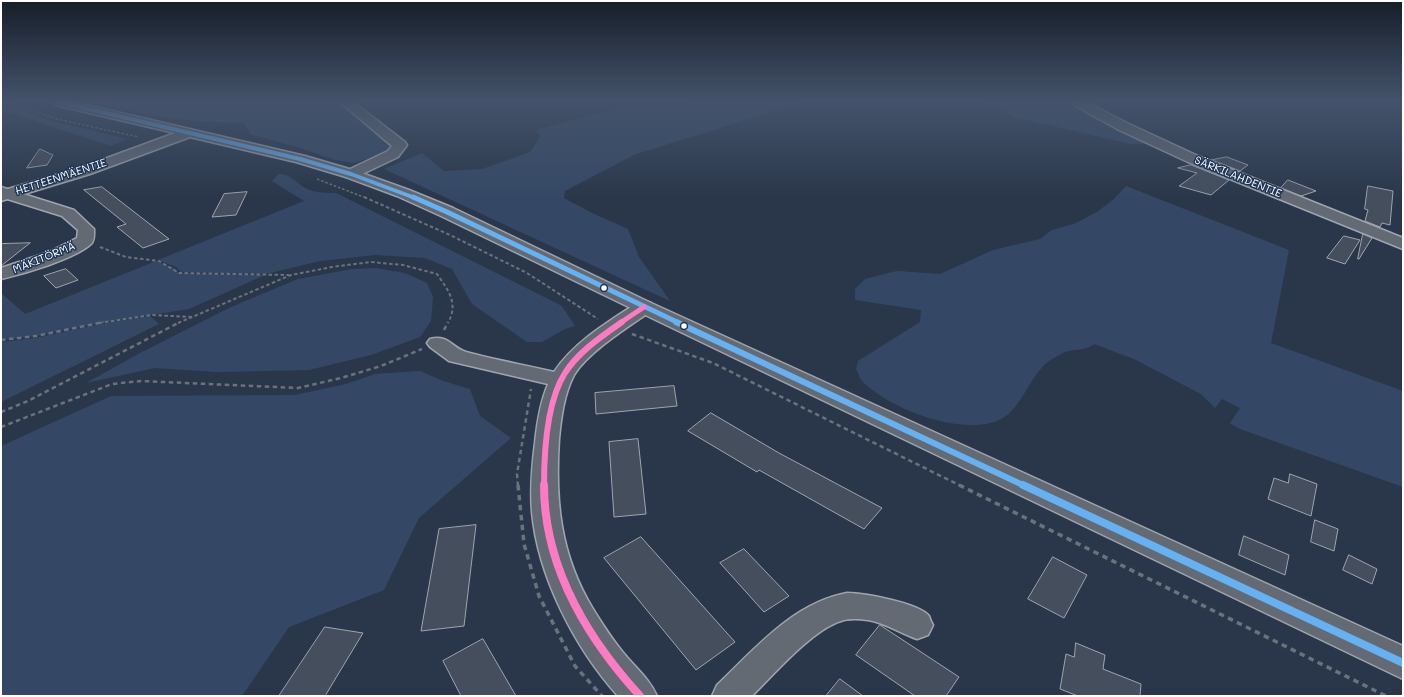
<!DOCTYPE html>
<html>
<head>
<meta charset="utf-8">
<style>
  body { margin:0 }
  #map { position:relative; width:1404px; height:697px; overflow:hidden; background:#2a374a; font-family:Mali,sans-serif }
  canvas { display:block }
  .frame { position:absolute; inset:0; border:2px solid #fff; pointer-events:none }
</style>
</head>
<body>
<div id="map">
<canvas width="1404" height="697"></canvas>
<div class="frame"></div>
</div>
<script>
const c = document.querySelector('canvas').getContext('2d');
c.lineJoin = 'round';
function paint(path, color) { c.fillStyle = color; c.fill(path, 'evenodd'); }
function stroke(path, color, width, dash) { c.strokeStyle = color; c.lineWidth = width; c.lineCap = dash ? 'butt' : 'round'; c.setLineDash(dash || []); c.stroke(path); }
function write(font, color, halo, rows, align = 'center') {
  c.font = font + ' Mali,sans-serif'; c.lineWidth = 3; c.setLineDash([]); c.textBaseline = 'middle'; c.strokeStyle = halo; c.fillStyle = color; for (const [text, x, y, turn = 0] of rows) {
    c.save(); c.translate(x, y); c.rotate((+turn || 0) * Math.PI / 180); c.textAlign = isNaN(turn) ? turn : align; if (halo) c.strokeText(text, 0, 0); c.fillText(text, 0, 0); c.restore();
  }
}
const green = new Path2D(`
  M1,102L53,121L127,139L111,146L1,110Z
  M87,102H338L348,108L391,144L386,154L354,163L335,160L300,148L250,134L244,122C189,124 140,114 87,102Z
  M700,102H803L636,154L565,191L564,198L590,212L628,229L639,257L670,301L384,169L422,153L444,171L482,169L530,152L541,136L535,130L620,108L663,109Z
  M987,102H1069L1151,144H1130L1014,117Z
  M279,174C290,173 298,185 307,189C316,193 327,193 336,193L562,306L575,326L565,329L542,342H527L472,304L452,269L425,258L375,255L320,261L266,274L181,272L176,267L158,260L304,201L272,181Z
  M1126,186L1289,250L1271,343L1403,391V487L1240,429L1230,423L1240,408L1222,399L1215,408L1201,394L1134,359L1094,344C1086,351 1075,349 1065,352C1060,354 1054,358 1049,361C1029,376 1023,407 1001,419C964,438 890,409 863,382C860,379 858,373 856,369L858,361L920,322L921,310L855,300V289L865,279L897,271L940,274L993,250L1040,239L1052,230L1076,223L1097,212L1114,199Z
  M156,261L174,268L179,273L265,275L189,309L105,322L36,336L1,340V293L25,314Z
  M376,268L405,273L427,283L433,297L431,321L420,337L371,355L309,370L218,372L155,368L86,383L140,353L231,307L298,279L352,269Z
  M150,316L159,324L1,402V342L35,338L105,323Z
  M420,371L443,381L470,389L480,416L511,438L419,518L384,590L289,627L242,696H1V446L111,396L295,395L346,384L375,374Z`);
const building = new Path2D(`
  M40,149L53,155L47,165L27,168Z
  M1227,157L1248,165L1240,171L1212,160Z
  M1191,165L1229,180L1211,195L1179,186L1197,173L1178,168Z
  M1288,180L1316,191L1301,196L1281,188Z
  M1368,186L1393,191L1390,225L1382,223L1380,227L1365,221L1368,210L1365,209Z
  M102,187L169,239L143,248L117,227L126,224L84,190Z
  M247,192L236,215L212,217L224,194Z
  M1363,234L1372,238L1359,259H1358Z
  M1344,236L1360,240L1345,264L1327,258Z
  M30,243L1,266V244Z
  M66,269L78,280L56,288L44,276Z
  M674,386L677,406L596,414L595,393Z
  M711,413L779,453L882,508L864,529L759,470L757,472L688,431Z
  M638,439L646,514L614,517L609,442Z
  M1290,474L1317,484L1311,516L1268,499L1274,478L1288,483Z
  M1315,520L1338,529L1334,551L1311,542Z
  M476,525L464,626L421,631L439,529Z
  M1244,536L1289,555L1285,575L1239,555Z
  M641,537L735,642L696,670L604,558Z
  M744,549L789,596L764,612L720,563Z
  M1349,555L1377,569L1372,584L1343,570Z
  M1053,557L1087,575L1064,618L1028,599Z
  M880,625L959,677L946,696H915L856,655Z
  M325,627L363,633L325,696H279Z
  M483,639L516,696H461L443,661Z
  M1076,643L1105,655L1103,669L1141,684L1140,696H1078L1060,689L1066,654L1074,657Z
  M840,679L863,696H826Z`);
const pathFar3 = new Path2D(`
  M9,102L56,119L139,137
  M317,179L366,198`);
const pathFar2 = new Path2D(`
  M364,197L450,235L527,273L598,319
  M100,247L126,257L159,261L179,273L289,275
  M99,323L151,315L192,317
  M178,323L291,275L332,267L371,262L403,265L437,274C448,290 459,303 448,323`);
const pathFar1 = new Path2D(`
  M444,330L448,322
  M632,334L713,363L961,486
  M1,340L36,336L104,322
  M1,412L28,401L180,322
  M1,427L112,384L141,381L298,388L341,378L381,366L422,349
  M518,486L517,474L531,389`);
const path = new Path2D(`
  M518,485L524,544L539,596L575,666L602,696
  M959,485L1386,696`);
const minor = new Path2D(`
  M340,102H353L405,142L407,145L398,157L356,177L351,178L346,177L344,174L346,171L388,151L392,146Z
  M1072,102H1086L1129,124L1198,156L1403,238V249L1188,162L1119,130L1074,105Z
  M1,187L74,210L94,229C94,234 95,240 91,244C75,259 23,274 1,279V268L49,252L77,238L78,230L62,216L1,197Z
  M644,301L651,303L654,307L651,311C628,327 588,352 574,375C564,394 561,418 559,439C555,500 560,555 593,609C603,625 613,641 626,656C637,669 650,680 657,696H618C575,648 538,577 532,512C530,489 532,466 535,443C537,423 540,403 548,384L449,361L430,347L427,343L430,339C448,334 451,347 466,352C495,360 525,365 554,372C574,342 608,322 637,303Z
  M847,593C864,593 919,603 929,616C930,619 931,622 933,625L928,635L917,639C900,633 886,623 868,620C860,619 849,618 841,621C813,629 773,675 752,696H712L717,685C755,649 793,603 847,593Z`);
const tertiary = new Path2D(`
  M53,102H74L305,156L356,171L409,190L453,208L651,303L1403,646V679L637,311L441,216L397,196L346,177L296,162L190,137L90,174L1,201V191L80,168L175,133L55,105Z`);
const bus1Far3 = new Path2D(`
  M59,102L300,159L351,174L415,198`);
const bus1Far2 = new Path2D(`
  M413,197L447,212L679,323`);
const bus1Far1 = new Path2D(`
  M676,322L1025,486`);
const bus1 = new Path2D(`
  M1023,485L1403,663`);
const bus2Far2 = new Path2D(`
  M620,323L644,307`);
const bus2Far1 = new Path2D(`
  M544,486C544,452 547,401 565,373C578,352 602,336 622,322`);
const bus2 = new Path2D(`
  M544,485C544,566 587,638 640,696`);
const markers = [
  [604,288,3.5,"#fff"],
  [684,326,3.5,"#fff"]
];
const farStreetnames = [
  ["HETTEENMÄENTIE",61,177,-18],
  ["SÄRKILAHDENTIE",1238,177,22],
  ["MÄKITÖRMÄ",44,258,-22]
];
paint(green, '#344865');
paint(building, '#444e5c');
stroke(building, '#9fa5ae', 1);
stroke(minor, '#9fa5ae', 3);
stroke(tertiary, '#9fa5ae', 3);
stroke(pathFar3, '#6a727c', 1.5, [2.5, 2]);
stroke(pathFar2, '#6a727c', 2, [3.5, 2.5]);
stroke(pathFar1, '#6a727c', 2.5, [4.5, 3.5]);
stroke(path, '#6a727c', 3.5, [5.5, 4.5]);
paint(minor, '#636a74');
paint(tertiary, '#636a74');
stroke(bus1Far3, '#66b1f2', 4);
stroke(bus1Far2, '#66b1f2', 5);
stroke(bus1Far1, '#66b1f2', 6);
stroke(bus1, '#66b1f2', 8);
stroke(bus2Far2, '#fe7ac1', 5);
stroke(bus2Far1, '#fe7ac1', 6);
stroke(bus2, '#fe7ac1', 8);
const sky = c.createLinearGradient(0, 0, 0, 199);
sky.addColorStop(0, '#171e29');
sky.addColorStop(0.51, '#44536b');
sky.addColorStop(1, '#44536b00');
c.fillStyle = sky;
c.fillRect(0, 0, 1404, 199);
for (const [x, y, r, color] of markers) { const dot = new Path2D(); dot.arc(x, y, r, 0, 2 * Math.PI); c.fillStyle = color; c.fill(dot); stroke(dot, '#1d3557', 1.5); }
write('11px', '#fff', '#1d3557', farStreetnames);
</script>
</body>
</html>
